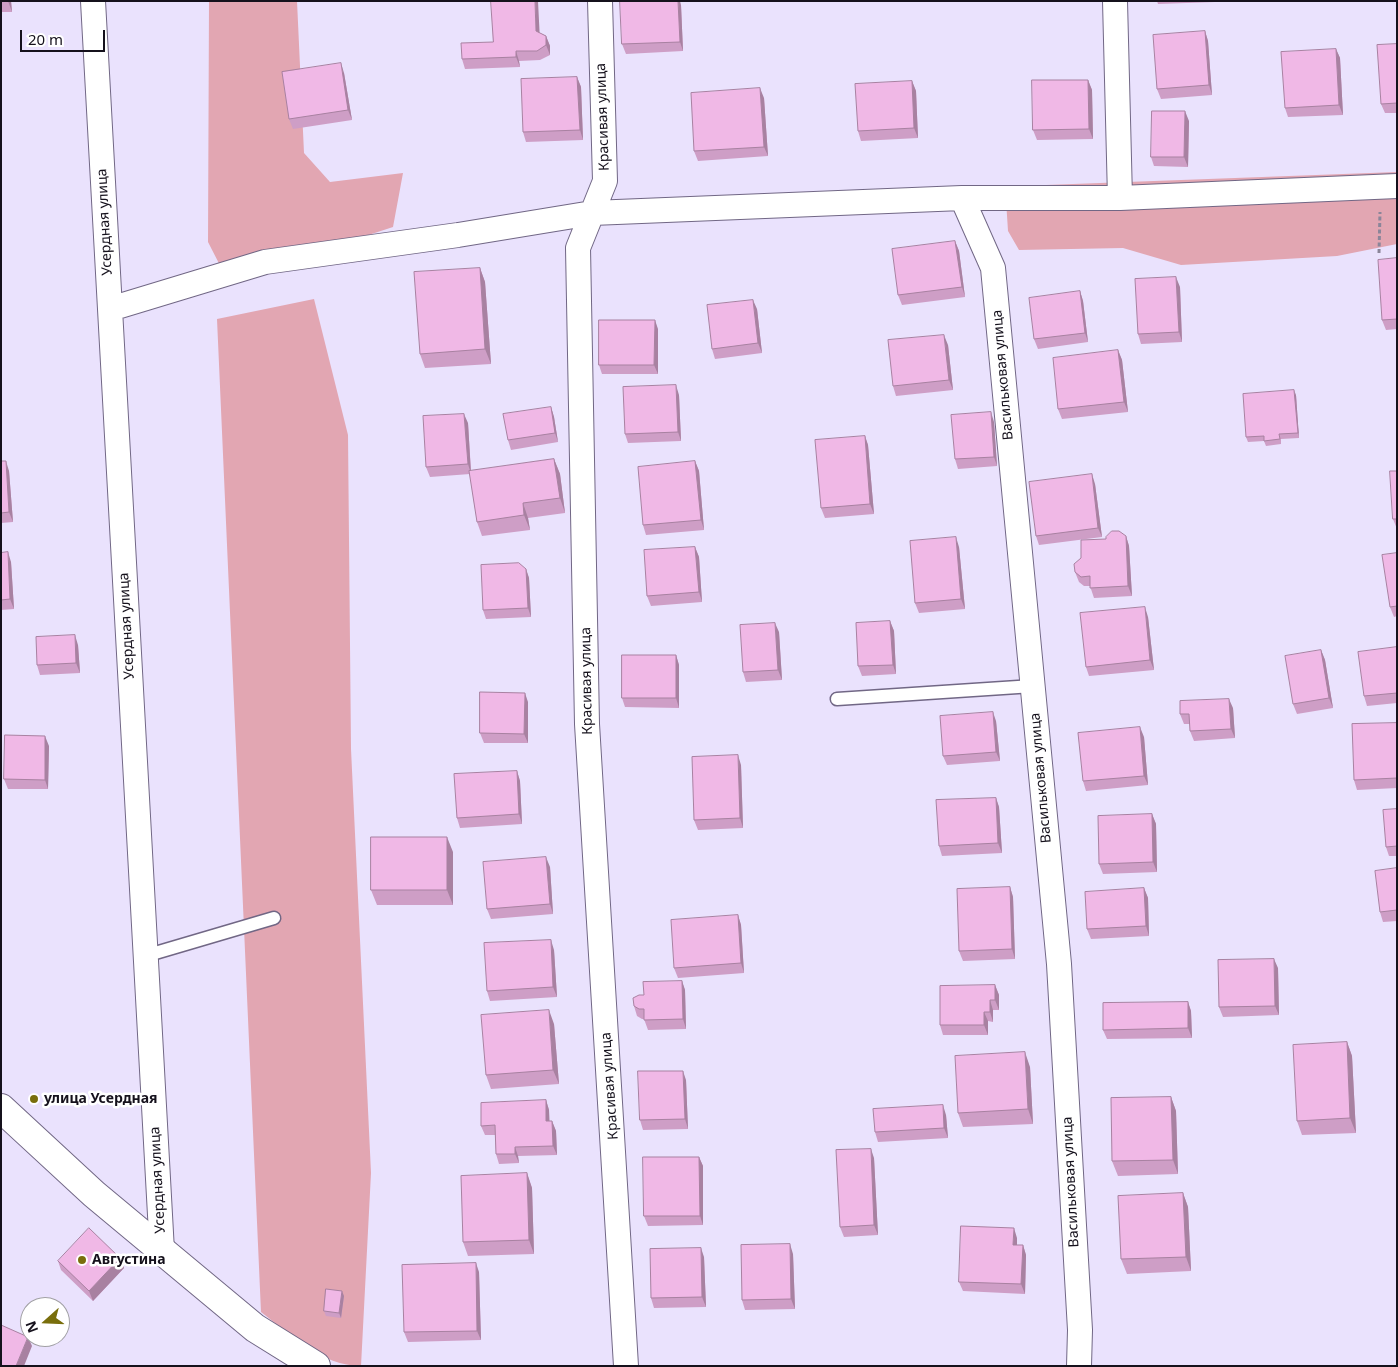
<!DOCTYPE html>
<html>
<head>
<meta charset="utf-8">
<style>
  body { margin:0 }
  #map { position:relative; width:1398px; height:1367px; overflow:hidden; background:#eae2fd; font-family:"Noto Sans",sans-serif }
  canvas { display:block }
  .frame { position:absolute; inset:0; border:2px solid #15111c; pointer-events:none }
  .north { position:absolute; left:20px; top:1297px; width:50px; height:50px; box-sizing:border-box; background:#fff; border:1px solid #a1a0a4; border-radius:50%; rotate:250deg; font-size:14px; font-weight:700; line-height:20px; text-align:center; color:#15111c }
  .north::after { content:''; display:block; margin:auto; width:18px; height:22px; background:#796e0c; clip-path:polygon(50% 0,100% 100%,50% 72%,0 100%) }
  .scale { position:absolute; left:20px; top:30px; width:85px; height:22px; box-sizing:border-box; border:2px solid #15111c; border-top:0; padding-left:6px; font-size:15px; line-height:18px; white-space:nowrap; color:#15111c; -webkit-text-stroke:4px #fff; paint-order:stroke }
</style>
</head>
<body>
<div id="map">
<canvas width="1398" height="1367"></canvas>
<div class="frame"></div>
<div class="north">N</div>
<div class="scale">20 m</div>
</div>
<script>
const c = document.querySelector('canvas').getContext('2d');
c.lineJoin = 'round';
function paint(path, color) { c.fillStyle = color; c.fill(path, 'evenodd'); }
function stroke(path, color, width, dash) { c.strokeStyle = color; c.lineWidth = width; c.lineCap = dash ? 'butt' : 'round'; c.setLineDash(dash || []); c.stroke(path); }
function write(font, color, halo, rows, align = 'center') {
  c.font = font + ' "Noto Sans",sans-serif'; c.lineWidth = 5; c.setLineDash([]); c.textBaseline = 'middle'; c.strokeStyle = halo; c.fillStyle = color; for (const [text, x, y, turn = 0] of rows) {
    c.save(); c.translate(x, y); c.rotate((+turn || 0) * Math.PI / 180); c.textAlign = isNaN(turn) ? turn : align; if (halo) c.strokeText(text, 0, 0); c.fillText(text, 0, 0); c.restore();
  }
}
const green = new Path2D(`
  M209,1H297L304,153L330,182L403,173L393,227L228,281L208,242Z
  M1397,172V244L1337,256L1181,265L1123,248L1019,250L1008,231L1006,200L1019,186Z
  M314,299L348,435L351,749L371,1173L361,1366C322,1366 290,1334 261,1312L217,319Z`);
const path = new Path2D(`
  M1379,253L1380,212`);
const service = new Path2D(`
  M837,699L1033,686
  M145,956L274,918`);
const minor = new Path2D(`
  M93,1L162,1251
  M600,1L605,181L578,248L587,724L626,1366
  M1115,1L1120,198
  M962,198L993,268L1059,964L1080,1330L1079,1366
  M110,309L265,262L458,235L592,213L962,198H1120L1397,186`);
const tertiary = new Path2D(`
  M1,1108L94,1194L255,1328L316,1366`);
const wall = new Path2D(`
  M1,1H11L12,12H1Z
  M1157,1H1215V2L1158,4Z
  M681,5L683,51L626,54L622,44Z
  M1205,31L1208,41L1212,95L1161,99L1157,89Z
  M540,33L546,36L550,46V55L540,60L519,61L520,67L465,69L462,59L493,42Z
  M1397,44V113H1385L1381,104Z
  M1336,49L1340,58L1343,115L1288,117L1285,108Z
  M344,73L352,120L293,129L289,119Z
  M577,77L581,87L583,140L526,142L523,132Z
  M1088,80L1092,90L1093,139L1037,140L1033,130Z
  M912,81L916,91L918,138L861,141L858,131Z
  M764,98L768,156L698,161L694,151Z
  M1189,121L1188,167L1154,166L1151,157Z
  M955,241L959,251L965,297L902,305L898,295Z
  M1397,258V329L1386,330L1382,320Z
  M480,268L485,282L491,364L425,368L420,354Z
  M1180,287L1182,342L1141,344L1138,334Z
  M1080,291L1083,301L1088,342L1038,349L1034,339Z
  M757,309L762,353L715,359L712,349Z
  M658,329V374H602L599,365Z
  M948,345L953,390L896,396L893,386Z
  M1118,350L1122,360L1128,412L1062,419L1058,409Z
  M679,395L681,441L628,443L625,434Z
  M1296,395L1299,438L1281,439V444L1266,446L1264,441L1248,442L1246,437Z
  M551,407L554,417L558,442L511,450L508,440Z
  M994,422L997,466L958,469L955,459Z
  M468,423L471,471L554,459L560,474L565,513L528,518L530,530L482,536L477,522L470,474L430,477L426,467Z
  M865,436L868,445L874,514L825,518L821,508Z
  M1,461L9,471L13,522L1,523Z
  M695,461L699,471L704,530L646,535L643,525Z
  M1397,471V529L1393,519Z
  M1095,484L1102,537L1039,545L1036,536Z
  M1126,536L1129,546L1132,596L1094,598L1090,586H1084L1079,582L1075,572L1081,558L1106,539Z
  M695,547L699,557L702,602L651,606L647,596Z
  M959,547L965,609L919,613L915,603Z
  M1,553L11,562L14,609L1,610Z
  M1397,553V616L1394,617L1390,607Z
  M526,569L529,578L531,617L486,619L483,610Z
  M1148,617L1154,670L1089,676L1086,667Z
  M890,621L894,631L896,674L862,676L858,666Z
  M779,632L782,680L746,682L743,672Z
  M78,645L80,673L40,675L37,665Z
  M1397,647V703L1367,706L1364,696Z
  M1321,650L1325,660L1333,708L1297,714L1293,704Z
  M676,655L679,665V708L625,707L622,698Z
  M528,702V743H484L480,733Z
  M1233,708L1235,738L1194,741L1190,731V724H1184L1180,714Z
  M996,721L1000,761L947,765L943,756Z
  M1397,723V788L1357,790L1354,780Z
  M1144,737L1148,785L1086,791L1083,781Z
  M49,746L48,789H8L4,779Z
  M741,765L743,828L698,830L694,820Z
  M517,771L520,781L522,824L460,828L457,818Z
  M996,798L999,807L1002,853L942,856L939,846Z
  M1397,809V856H1389L1386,847Z
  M1152,814L1156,824L1157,872L1103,874L1099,864Z
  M453,852V905H377L371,890Z
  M550,867L553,914L491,919L487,909Z
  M1397,868V921L1383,922L1380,912Z
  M1010,887L1013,897L1015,959L963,961L959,951Z
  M1144,888L1148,898L1149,936L1091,939L1087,929Z
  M738,915L741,925L744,973L678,978L674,968Z
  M554,950L557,997L490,1001L487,991Z
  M1278,968L1279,1015L1223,1017L1219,1007Z
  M682,981L685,990L686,1029L648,1030L644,1019H642L637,1016L634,1006L644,995Z
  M995,985L999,995V1010H993V1022L988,1021V1035H943L940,1025Z
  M1188,1002L1191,1011L1192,1038L1107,1039L1103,1030Z
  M554,1024L559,1084L491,1089L486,1075Z
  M1347,1042L1352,1056L1356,1133L1302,1135L1297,1121Z
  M1030,1067L1033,1124L963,1127L958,1113Z
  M686,1080L688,1129L643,1130L640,1120Z
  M1171,1097L1176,1111L1178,1174L1118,1176L1112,1161Z
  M546,1100L549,1110V1121H552L556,1131L557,1155L518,1156L519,1163L499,1164L496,1154L495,1135H485L481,1126Z
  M946,1115L948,1138L878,1142L875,1132Z
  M699,1157L703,1166V1225L648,1226L644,1216Z
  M874,1158L878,1235L844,1237L840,1227Z
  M527,1173L532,1188L534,1254L468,1256L463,1242Z
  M1183,1193L1188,1207L1191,1271L1127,1274L1121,1259Z
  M1017,1238V1245H1023L1026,1255L1025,1294L963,1291L959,1282Z
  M793,1254L795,1309L745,1310L742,1300Z
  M704,1257L706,1307L654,1308L651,1298Z
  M120,1258L124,1268L93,1301L61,1270L58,1261Z
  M479,1272L481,1340L408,1342L404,1332Z
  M344,1296L341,1318L326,1316L324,1311Z`);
const shadedWall = new Path2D(`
  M8,1H11L12,12Z
  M535,1H538L540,41L536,31Z
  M678,1H680L681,5L683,51L680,42Z
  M1205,31L1208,41L1212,95L1209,85Z
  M546,36L550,46V55L546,45Z
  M1336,49L1340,58L1343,115L1339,105Z
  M516,51L519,61L520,67L516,57Z
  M341,63L344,73L352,120L348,110Z
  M577,77L581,87L583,140L580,130Z
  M1088,80L1092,90L1093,139L1089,129Z
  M912,81L916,91L918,138L914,128Z
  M760,88L764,98L768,156L764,147Z
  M1185,111L1189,121L1188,167L1184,157Z
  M955,241L959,251L965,297L962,287Z
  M480,268L485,282L491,364L485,349Z
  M1176,277L1180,287L1182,342L1179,332Z
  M1080,291L1083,301L1088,342L1085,333Z
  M753,300L757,309L762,353L758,343Z
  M655,320L658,329V374L654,365Z
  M944,335L948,345L953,390L949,380Z
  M1118,350L1122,360L1128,412L1124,402Z
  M676,385L679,395L681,441L678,432Z
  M1294,390L1296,395L1299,438L1298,433Z
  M551,407L554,417L558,442L555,433Z
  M991,412L994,422L997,466L994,457Z
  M464,414L468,423L471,474L468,464Z
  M865,436L868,445L874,514L870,504Z
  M554,459L560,474L565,513L560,498Z
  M6,461L9,471L13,522L9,512Z
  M695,461L699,471L704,530L701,520Z
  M1092,474L1095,484L1102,537L1098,528Z
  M523,503L528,518L530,530L524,515Z
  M1126,536L1129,546L1132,596L1128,586Z
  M956,537L959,547L965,609L961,599Z
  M695,547L699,557L702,602L699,592Z
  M8,552L11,562L14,609L10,599Z
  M526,569L529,578L531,617L528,608Z
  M1145,607L1148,617L1154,670L1150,660Z
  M890,621L894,631L896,674L893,665Z
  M775,623L779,632L782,680L778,670Z
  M75,635L78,645L80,673L76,663Z
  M1321,650L1325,660L1333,708L1329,698Z
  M676,655L679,665V708L676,698Z
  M525,693L528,702V743L524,734Z
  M1229,699L1233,708L1235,738L1231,729Z
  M993,712L996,721L1000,761L996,752Z
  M1140,727L1144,737L1148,785L1144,776Z
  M45,736L49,746L48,789L45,780Z
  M738,755L741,765L743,828L740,818Z
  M517,771L520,781L522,824L519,814Z
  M996,798L999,807L1002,853L998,843Z
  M1152,814L1156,824L1157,872L1153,862Z
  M447,837L453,852V905L447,890Z
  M546,857L550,867L553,914L550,904Z
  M1,882L2,884V927L1,925Z
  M1010,887L1013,897L1015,959L1012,949Z
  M1144,888L1148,898L1149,936L1146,926Z
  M738,915L741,925L744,973L741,963Z
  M551,940L554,950L557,997L553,987Z
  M1274,959L1278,968L1279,1015L1275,1006Z
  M682,981L685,990L686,1029L683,1019Z
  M995,985L999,995V1010L995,1000Z
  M990,1000L993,1010V1022L990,1012Z
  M1188,1002L1191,1011L1192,1038L1188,1028Z
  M549,1010L554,1024L559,1084L553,1070Z
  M984,1012L988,1021V1035L984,1025Z
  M1347,1042L1352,1056L1356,1133L1350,1118Z
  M1025,1052L1030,1067L1033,1124L1028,1109Z
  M683,1071L686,1080L688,1129L685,1119Z
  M1171,1097L1176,1111L1178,1174L1173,1160Z
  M546,1100L549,1110L550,1131L546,1121Z
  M943,1105L946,1115L948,1138L944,1128Z
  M552,1121L556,1131L557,1155L553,1146Z
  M515,1147L518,1156L519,1163L515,1154Z
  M871,1149L874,1158L878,1235L874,1225Z
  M699,1157L703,1166V1225L700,1216Z
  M527,1173L532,1188L534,1254L529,1240Z
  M1183,1193L1188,1207L1191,1271L1186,1257Z
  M1014,1228L1017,1238V1255L1013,1245Z
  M790,1244L793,1254L795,1309L791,1299Z
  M1023,1245L1026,1255L1025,1294L1021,1284Z
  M701,1248L704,1257L706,1307L702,1297Z
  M120,1258L124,1268L93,1301L89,1291Z
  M476,1263L479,1272L481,1340L477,1331Z
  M342,1291L344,1296L341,1318L339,1313Z
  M28,1337L32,1346L24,1366H16Z`);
const building = new Path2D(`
  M491,1H535L536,31L546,36V45L537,51H516V57L462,59L461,43L493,42Z
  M620,1H678L680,42L622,44Z
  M1205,31L1209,85L1157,89L1153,35Z
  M1397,44V103L1381,104L1377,45Z
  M1336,49L1339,105L1285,108L1281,52Z
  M341,63L348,110L289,119L282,72Z
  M577,77L580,130L523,132L521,79Z
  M1032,80H1088L1089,129L1033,130Z
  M912,81L914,128L858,131L855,84Z
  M760,88L764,147L694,151L691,93Z
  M1152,111H1185L1184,157H1151Z
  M955,241L962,287L898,295L892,249Z
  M1397,258V319L1382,320L1378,260Z
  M480,268L485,349L420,354L414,272Z
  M1176,277L1179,332L1138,334L1135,279Z
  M1080,291L1085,333L1034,339L1029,298Z
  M753,300L758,343L712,349L707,305Z
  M599,320H655L654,365H599Z
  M944,335L949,380L893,386L888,340Z
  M1118,350L1124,402L1058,409L1053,358Z
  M676,385L678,432L625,434L623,387Z
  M1294,390L1298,433L1279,434L1280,439L1264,441V436L1246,437L1243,394Z
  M551,407L555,433L508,440L503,414Z
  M991,412L994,457L955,459L951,415Z
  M464,414L468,464L426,467L423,416Z
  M865,436L870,504L821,508L815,440Z
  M554,459L560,498L523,503L524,515L477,522L469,471Z
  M1,461H6L9,512L1,513Z
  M695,461L701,520L643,525L638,467Z
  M1390,471H1397V519H1393Z
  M1092,474L1098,528L1036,536L1029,482Z
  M1112,531H1119L1126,536L1128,586L1090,588V576L1081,577L1075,572L1074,564L1081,558V540L1106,539V537Z
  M956,537L961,599L915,603L910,541Z
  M695,547L699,592L647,596L644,550Z
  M8,552L10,599L1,600V553Z
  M1397,553V606L1390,607L1382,555Z
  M519,563L526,569L528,608L483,610L481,565Z
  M1145,607L1150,660L1086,667L1080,613Z
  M890,621L893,665L858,666L856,623Z
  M775,623L778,670L743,672L740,625Z
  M75,635L76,663L37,665L36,637Z
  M1397,647V693L1364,696L1358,652Z
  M1321,650L1329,698L1293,704L1285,656Z
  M622,655H676V698H622Z
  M480,692L525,693L524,734L480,733Z
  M1229,699L1231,729L1190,731L1189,714H1180V701Z
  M993,712L996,752L943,756L940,716Z
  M1397,723V778L1354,780L1352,724Z
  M1140,727L1144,776L1083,781L1078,733Z
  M5,735L45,736V780L4,779Z
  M738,755L740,818L694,820L692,757Z
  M517,771L519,814L457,818L454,774Z
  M996,798L998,843L939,846L936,800Z
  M1397,809V846L1386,847L1383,810Z
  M1152,814L1153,862L1099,864L1098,816Z
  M371,837H447V890H371Z
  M546,857L550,904L487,909L483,862Z
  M1397,868V910L1380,912L1375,871Z
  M1010,887L1012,949L959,951L957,889Z
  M1144,888L1146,926L1087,929L1085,892Z
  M738,915L741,963L674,968L671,920Z
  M551,940L553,987L487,991L484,943Z
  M1274,959L1275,1006L1219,1007L1218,960Z
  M682,981L683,1019L644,1020V1009H639L634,1006L633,998L639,995H644L643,982Z
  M995,985V1000H990V1012H984V1025H940V986Z
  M1188,1002V1028L1103,1030V1003Z
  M549,1010L553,1070L486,1075L481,1015Z
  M1347,1042L1350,1118L1297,1121L1293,1045Z
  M1025,1052L1028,1109L958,1113L955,1056Z
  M638,1071H683L685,1119L640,1120Z
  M1171,1097L1173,1160L1112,1161L1111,1098Z
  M546,1100V1121H552L553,1146L515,1147V1154H496L495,1125L481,1126V1103Z
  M943,1105L944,1128L875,1132L873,1109Z
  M871,1149L874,1225L840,1227L836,1150Z
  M643,1157H699L700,1216H644Z
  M527,1173L529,1240L463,1242L461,1176Z
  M1183,1193L1186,1257L1121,1259L1118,1196Z
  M961,1226L1014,1228L1013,1245H1023L1021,1284L959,1282Z
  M89,1228L120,1258L89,1291L58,1261Z
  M790,1244L791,1299L742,1300L741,1245Z
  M701,1248L702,1297L651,1298L650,1249Z
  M476,1263L477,1331L404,1332L402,1265Z
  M326,1289L342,1291L339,1313L324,1311Z
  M1,1325L28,1337L16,1366H1Z`);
const markers = [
  [34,1099,5,"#796e0c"],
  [82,1260,5,"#796e0c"]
];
const streetNames = [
  ["Красивая улица",603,117,-92],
  ["Усердная улица",105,222,-93],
  ["Васильковая улица",1003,375,-95],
  ["Усердная улица",127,626,-93],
  ["Красивая улица",587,681,-91],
  ["Васильковая улица",1041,778,-95],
  ["Красивая улица",610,1086,-94],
  ["Усердная улица",158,1180,-93],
  ["Васильковая улица",1071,1182,-93]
];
const poiNames = [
  ["улица Усердная",44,1099],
  ["Августина",92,1260]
];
paint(green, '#e2a6b2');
stroke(service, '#716785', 15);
stroke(minor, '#716785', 26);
stroke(tertiary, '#716785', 30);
stroke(path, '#8b8599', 3, [4, 2.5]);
stroke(service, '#fff', 12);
stroke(minor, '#fff', 24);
stroke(tertiary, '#fff', 28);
paint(wall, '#ce9ec6');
paint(shadedWall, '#a881a1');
paint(building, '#f0b8e6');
stroke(building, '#a881a1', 1);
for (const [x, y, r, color] of markers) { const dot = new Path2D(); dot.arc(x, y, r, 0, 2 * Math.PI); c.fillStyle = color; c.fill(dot); stroke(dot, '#fff', 2); }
write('14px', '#15111c', '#fff', streetNames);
write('bold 14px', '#15111c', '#fff', poiNames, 'left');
</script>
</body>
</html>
